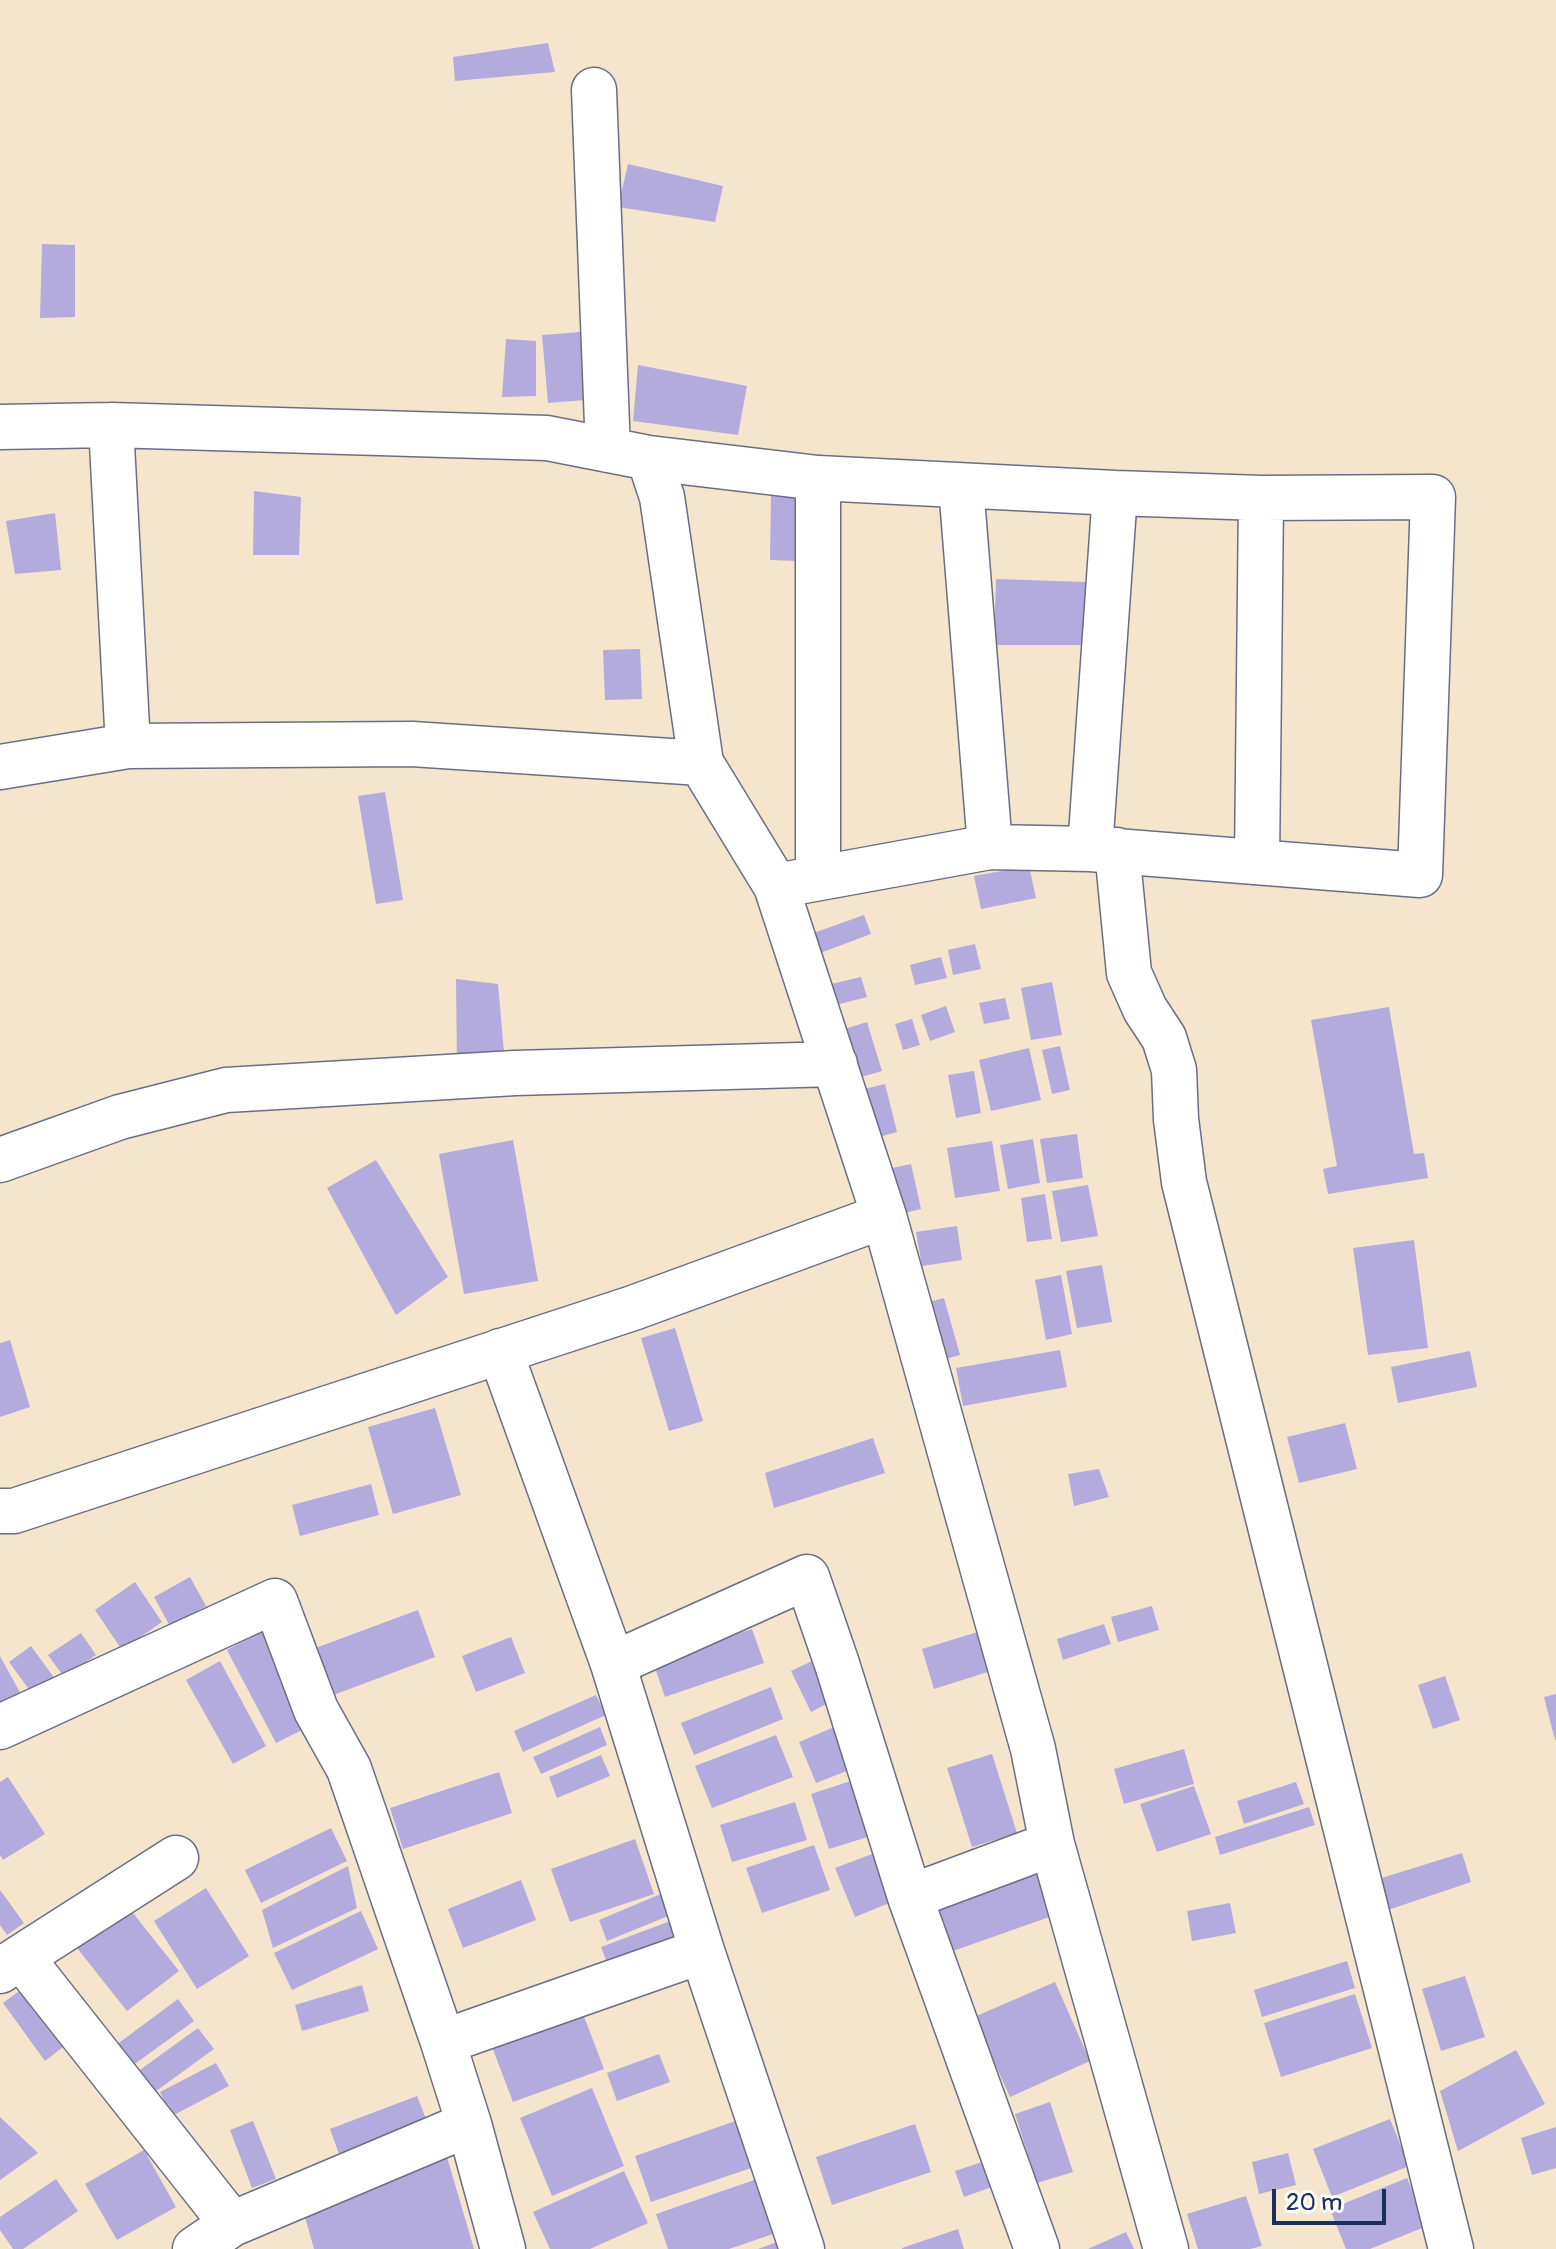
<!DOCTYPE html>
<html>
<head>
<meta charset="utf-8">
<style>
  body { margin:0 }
  #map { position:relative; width:1556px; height:2249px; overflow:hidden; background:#f6e5cd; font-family:Pangolin,sans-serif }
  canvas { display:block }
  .scale { position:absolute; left:1272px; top:2189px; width:114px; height:36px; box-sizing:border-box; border:4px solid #1b2f5e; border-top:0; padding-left:10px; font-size:24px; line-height:28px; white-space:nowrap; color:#1b2f5e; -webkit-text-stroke:6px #fdfcf7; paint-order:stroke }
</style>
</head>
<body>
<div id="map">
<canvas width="1556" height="2249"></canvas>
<div class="scale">20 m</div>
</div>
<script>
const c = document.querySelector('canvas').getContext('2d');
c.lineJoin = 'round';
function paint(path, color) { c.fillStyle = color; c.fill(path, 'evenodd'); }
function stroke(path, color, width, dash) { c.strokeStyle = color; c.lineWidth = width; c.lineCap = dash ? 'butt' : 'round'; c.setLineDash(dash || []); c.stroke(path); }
const building = new Path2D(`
  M548,43L555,72L455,81L453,57Z
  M628,164L723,186L715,222L618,207Z
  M42,244L75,245V317L40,318Z
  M580,332L585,400L548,403L542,335Z
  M506,339L536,341V396L502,397Z
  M638,365L747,386L738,435L633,421Z
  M254,491L301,497L299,555H253Z
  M771,496L800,497L798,561L770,560Z
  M55,513L61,570L15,574L6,521Z
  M996,579L1086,582L1084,645H994Z
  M640,649L642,699L605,700L603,650Z
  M385,792L403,900L376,904L358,796Z
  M1029,866L1036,898L981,909L974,876Z
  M864,915L871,934L815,955L808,935Z
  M975,944L981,969L953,975L948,950Z
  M941,957L947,978L915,985L910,965Z
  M861,977L867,997L832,1006L827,985Z
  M456,979L498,984L505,1064L457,1067Z
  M1052,982L1062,1035L1031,1040L1021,988Z
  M1005,998L1010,1019L984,1024L979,1003Z
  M946,1006L955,1032L930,1041L921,1015Z
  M1389,1007L1414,1154L1424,1153L1428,1178L1328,1194L1323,1169L1337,1166L1311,1020Z
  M912,1019L920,1045L903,1050L895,1024Z
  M867,1022L882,1071L847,1081L832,1033Z
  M1060,1046L1070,1090L1052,1094L1042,1050Z
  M1029,1048L1041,1100L991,1111L979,1060Z
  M974,1071L981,1113L956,1118L948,1075Z
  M885,1084L897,1132L869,1140L856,1091Z
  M1077,1134L1083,1178L1047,1183L1040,1139Z
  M1033,1139L1040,1183L1008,1189L1000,1145Z
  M513,1140L538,1281L464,1294L439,1154Z
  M992,1141L1000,1191L955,1198L947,1148Z
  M376,1160L448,1277L396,1315L327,1188Z
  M911,1164L921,1209L893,1216L883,1170Z
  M1088,1185L1098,1236L1061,1242L1052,1191Z
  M1045,1194L1052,1239L1027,1242L1021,1198Z
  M957,1226L962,1260L922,1266L916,1232Z
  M1414,1240L1428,1348L1368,1355L1353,1248Z
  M1102,1265L1112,1322L1077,1328L1066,1271Z
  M1061,1275L1072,1334L1046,1340L1035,1280Z
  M944,1298L960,1355L934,1362L918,1305Z
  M675,1328L703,1421L669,1431L641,1338Z
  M10,1340L30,1407L0,1417V1343Z
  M1060,1350L1067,1387L963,1406L956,1368Z
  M1470,1351L1477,1387L1398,1403L1391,1367Z
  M435,1408L461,1495L393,1514L368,1427Z
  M1345,1423L1357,1469L1299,1483L1287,1437Z
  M873,1438L885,1473L774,1508L765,1473Z
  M1099,1469L1109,1497L1074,1506L1068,1474Z
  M371,1484L379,1515L300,1536L292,1505Z
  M190,1577L206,1606L170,1626L154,1597Z
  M135,1582L162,1622L122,1650L95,1610Z
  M1152,1606L1159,1630L1118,1642L1111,1617Z
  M418,1610L435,1657L328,1697L310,1650Z
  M1104,1624L1111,1644L1063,1660L1057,1639Z
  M752,1629L764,1663L665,1697L653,1662Z
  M265,1630L314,1724L276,1743L227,1650Z
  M981,1631L994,1670L934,1689L922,1649Z
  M81,1633L96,1655L64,1677L48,1655Z
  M511,1637L525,1673L476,1692L462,1656Z
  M31,1646L55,1679L33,1695L9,1662Z
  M0,1656L23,1698L0,1710Z
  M220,1661L266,1746L233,1764L186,1680Z
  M812,1661L832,1701L811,1712L791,1671Z
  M1445,1676L1460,1720L1433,1729L1418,1685Z
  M771,1687L783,1719L694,1755L681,1723Z
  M1556,1694V1740H1555L1544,1697Z
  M596,1695L606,1715L523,1752L514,1731Z
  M839,1725L857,1767L816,1783L799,1742Z
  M600,1727L607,1745L541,1774L533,1757Z
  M776,1735L793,1777L712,1808L695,1766Z
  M1184,1749L1194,1784L1124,1804L1114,1769Z
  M992,1754L1017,1833L972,1847L947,1768Z
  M601,1755L610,1776L557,1798L549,1777Z
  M499,1772L512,1813L403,1849L390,1808Z
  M8,1777L45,1834L3,1860L0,1855V1782Z
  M857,1779L874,1835L829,1849L811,1794Z
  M1296,1782L1304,1804L1244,1824L1237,1801Z
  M1194,1786L1211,1834L1157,1852L1140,1804Z
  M795,1802L807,1840L732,1862L720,1825Z
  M1309,1807L1315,1825L1220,1855L1215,1837Z
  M331,1828L347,1861L261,1903L245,1870Z
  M635,1839L654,1894L570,1922L551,1869Z
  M814,1845L830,1890L762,1913L746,1868Z
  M880,1851L899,1899L855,1917L835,1868Z
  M1462,1853L1471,1882L1379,1913L1372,1881Z
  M348,1866L357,1908L273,1948L262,1910Z
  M1039,1873L1055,1915L953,1951L938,1909Z
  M521,1880L536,1920L463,1948L448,1909Z
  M206,1888L249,1956L197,1989L154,1921Z
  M0,1890L24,1923L7,1935L0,1925Z
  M663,1893L673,1914L607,1941L599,1920Z
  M1230,1903L1236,1933L1192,1941L1187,1911Z
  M129,1908L179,1971L127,2011L77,1948Z
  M361,1911L378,1949L292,1990L274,1953Z
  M673,1920L681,1941L609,1968L601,1947Z
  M1347,1961L1355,1988L1262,2017L1254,1990Z
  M1465,1976L1485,2037L1441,2051L1422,1989Z
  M1055,1982L1090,2061L1010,2097L974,2017Z
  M30,1983L71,2041L45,2061L3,2003Z
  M362,1985L369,2011L302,2031L295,2005Z
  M1355,1994L1372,2048L1281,2077L1264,2023Z
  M178,1999L194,2021L132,2066L116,2045Z
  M582,2011L604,2069L513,2102L491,2044Z
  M198,2028L214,2049L152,2094L137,2072Z
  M1516,2050L1545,2104L1458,2151L1440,2091Z
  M659,2054L670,2082L617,2101L607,2073Z
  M216,2063L229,2086L172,2116L160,2092Z
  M592,2088L624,2166L552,2196L520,2118Z
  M417,2096L427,2121L339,2154L330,2129Z
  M1050,2102L1073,2172L1037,2183L1015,2114Z
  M0,2117L38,2153L0,2180Z
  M741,2119L757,2166L651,2202L635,2156Z
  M1390,2119L1409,2166L1332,2197L1313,2149Z
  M253,2121L276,2179L252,2188L230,2130Z
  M915,2124L931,2172L832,2205L816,2157Z
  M1556,2127V2168L1532,2175L1521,2138Z
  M144,2150L176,2207L117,2240L85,2184Z
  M1288,2153L1296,2185L1259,2194L1252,2162Z
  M447,2157L474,2249H314L300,2199Z
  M994,2158L1003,2183L964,2197L955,2171Z
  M624,2171L648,2223L590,2249H550L533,2212Z
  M1407,2178L1427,2226L1370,2249H1346L1330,2209Z
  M56,2179L78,2211L23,2249H13L0,2230V2217Z
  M757,2179L776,2233L729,2249H668L656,2214Z
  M1246,2196L1262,2246L1250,2249H1198L1187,2214Z
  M958,2229L964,2249H902V2248Z
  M1126,2232L1134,2249H1088Z
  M785,2239L788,2249H758Z`);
const minor = new Path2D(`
  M594,90L608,450
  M111,425L128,746
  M0,427L111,425L547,438L649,458L662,497L701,763L776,886L884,1216L1033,1749L1052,1844L1166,2249
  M649,458L818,478L1115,493L1261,498L1433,497L1420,875L1090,849L990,847
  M818,478V877
  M0,767L128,746L412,744L701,763
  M1090,849L1115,493
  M1117,850L1129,973L1145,1009L1164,1038L1174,1070L1176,1119L1184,1182L1451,2249
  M1257,862L1261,498
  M776,886L990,847L961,486
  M0,1160L120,1117L226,1090L515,1073L835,1064
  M500,1351L613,1664
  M0,1511H14L633,1308L884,1216
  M0,1727L275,1601L316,1710L349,1769L443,2042L469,2124L503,2249
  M910,1897L1052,1844
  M21,1957L176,1858
  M0,1971L21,1957L232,2224
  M443,2042L702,1951
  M195,2249L232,2224L469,2124
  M802,2249L702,1951L613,1664L807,1577L837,1664L910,1897L1037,2249`);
paint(building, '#b3aadd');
stroke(minor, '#686f85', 47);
stroke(minor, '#fff', 44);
</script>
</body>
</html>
